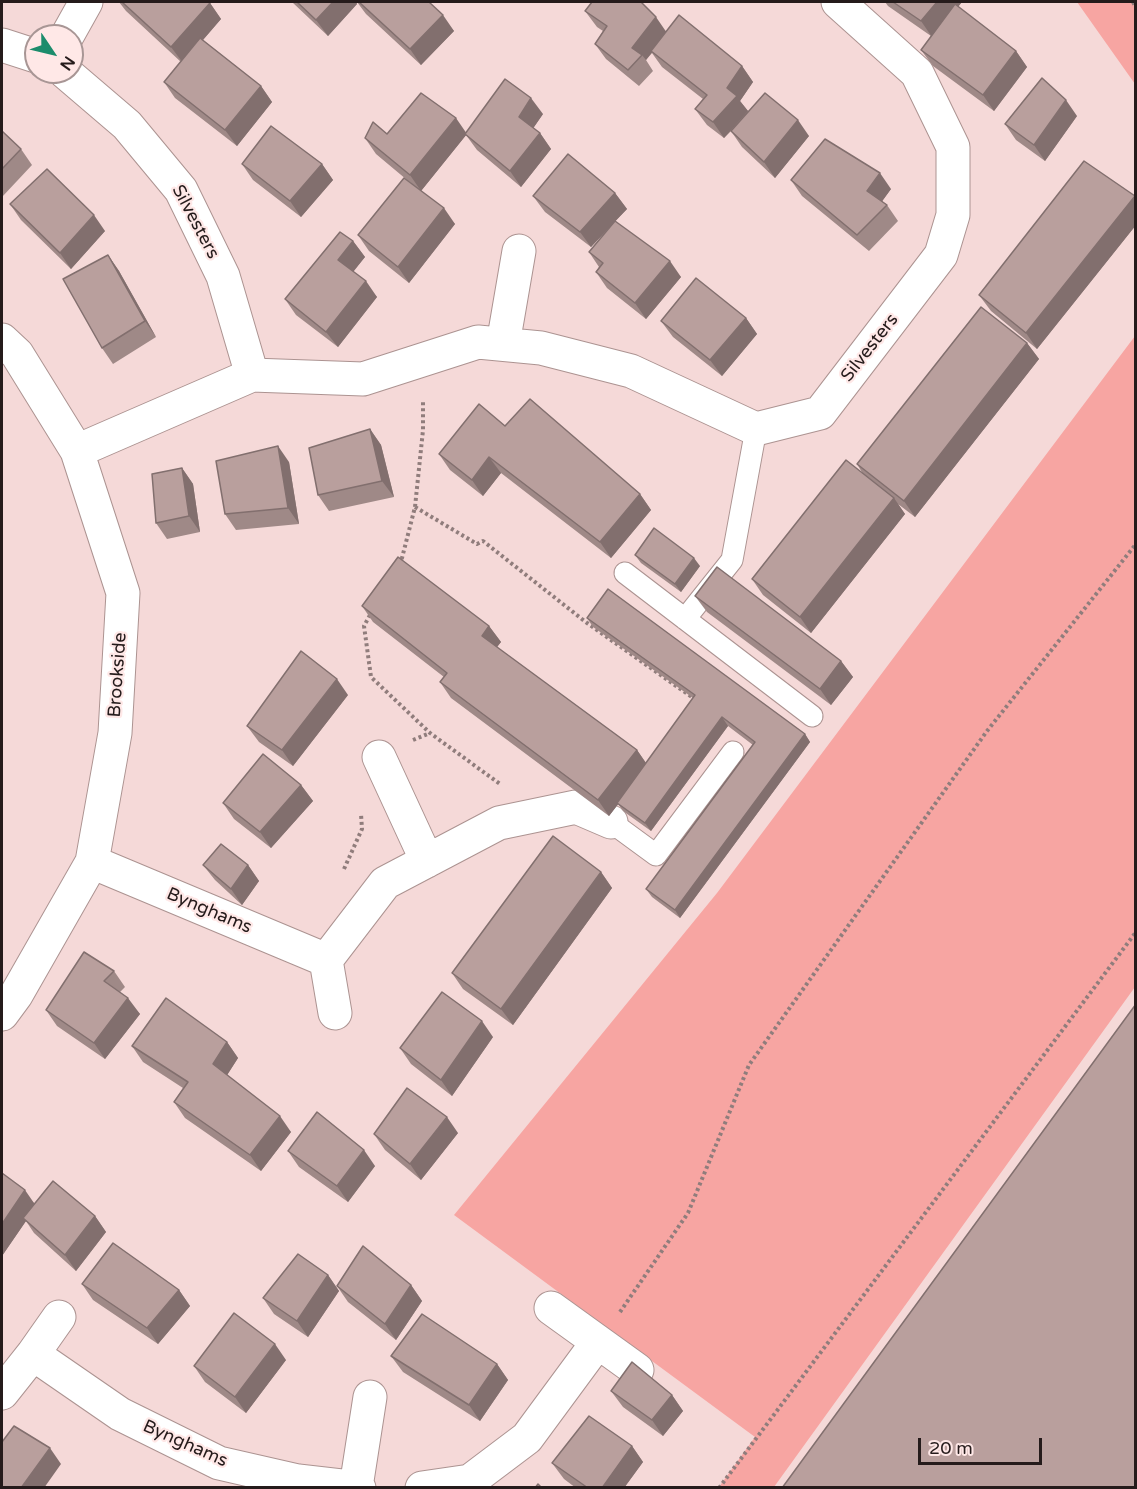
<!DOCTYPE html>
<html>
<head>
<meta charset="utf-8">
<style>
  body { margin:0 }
  #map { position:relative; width:1137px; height:1489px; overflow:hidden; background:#f5d9d8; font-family:"Varela Round",sans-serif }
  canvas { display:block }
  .frame { position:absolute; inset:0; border:3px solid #251b1b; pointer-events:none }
  .north { position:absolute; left:24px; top:24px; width:60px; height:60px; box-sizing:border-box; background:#ffe8e7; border:2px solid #a89695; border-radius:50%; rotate:125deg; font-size:16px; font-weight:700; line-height:24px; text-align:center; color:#251b1b }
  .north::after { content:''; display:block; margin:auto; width:21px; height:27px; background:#1c8c6c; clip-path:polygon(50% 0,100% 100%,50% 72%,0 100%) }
  .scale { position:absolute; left:918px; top:1438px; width:124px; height:27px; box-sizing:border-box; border:3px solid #251b1b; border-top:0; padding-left:8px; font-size:18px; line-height:21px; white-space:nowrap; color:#251b1b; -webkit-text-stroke:4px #ffe8e7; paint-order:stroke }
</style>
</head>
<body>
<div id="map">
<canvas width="1137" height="1489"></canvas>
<div class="frame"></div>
<div class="north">N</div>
<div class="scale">20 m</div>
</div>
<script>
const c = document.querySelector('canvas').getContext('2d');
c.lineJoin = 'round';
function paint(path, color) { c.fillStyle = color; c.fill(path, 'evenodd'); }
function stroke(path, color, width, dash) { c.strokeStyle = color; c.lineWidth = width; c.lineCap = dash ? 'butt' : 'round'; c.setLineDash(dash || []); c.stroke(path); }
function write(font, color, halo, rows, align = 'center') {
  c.font = font + ' "Varela Round",sans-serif'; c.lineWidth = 4.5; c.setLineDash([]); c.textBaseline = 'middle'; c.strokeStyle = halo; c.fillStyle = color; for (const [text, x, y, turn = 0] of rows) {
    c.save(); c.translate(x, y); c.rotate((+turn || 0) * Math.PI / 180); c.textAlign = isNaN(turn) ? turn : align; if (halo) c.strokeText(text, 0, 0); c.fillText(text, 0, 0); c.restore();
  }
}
const green = new Path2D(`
  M1077,2H1135V84Z
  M1135,336V987L774,1487H719L755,1437L454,1215L717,893Z`);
const path = new Path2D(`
  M1133,2L1136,8
  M415,507L477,544L483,541L587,623L696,700
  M398,564L402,558L415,507L423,430V400
  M370,615L364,626L371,677L430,733L500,784
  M413,740L430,733
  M344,869L362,829L361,814
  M620,1312L688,1213L749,1065L987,731L1136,544
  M719,1488L1136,932`);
const service = new Path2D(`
  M625,573L812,716
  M685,619L732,560L756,429
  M611,822L656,855L733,752`);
const minor = new Path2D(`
  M67,36L86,2
  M2,45L36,56
  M65,72L127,125L181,190L223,276L252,375
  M2,340L17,354L77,451L123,593L115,733L92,862L16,995L2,1014
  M503,344L519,251
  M77,451L252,375L363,379L478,342L541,348L631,371L756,429L820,413L941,255L953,215V147L917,73L838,2
  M379,757L427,861
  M92,862L326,960L385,883L499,823L576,807L611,822
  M326,960L335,1013
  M551,1308L637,1370
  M33,1354L120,1414L219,1463L298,1481L359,1488
  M2,1393L33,1354L59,1317
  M356,1487L370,1397
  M422,1488L470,1481L527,1438L597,1343`);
const wall = new Path2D(`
  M119,2H208L210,3L221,19L203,40L261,86L272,102L237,146L175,98L164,82L181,62L126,11Z
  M292,2H356L357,4L328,36Z
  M357,2H429L454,31L421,65L366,14Z
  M885,2H962L958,7L1016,51L1027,67L994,111L933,66L921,50L931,36L888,6Z
  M585,11L666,31L742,66L753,82L740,101L748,111L809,136L775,178L742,147L731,131L724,138L707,125L695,109L703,99L662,67L652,53L646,60L653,71L639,86L606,59L595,44L603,31L597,27Z
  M543,114L533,128L540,133L551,149L521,187L477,150L466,135L421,191L455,224L409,283L369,251L358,235L419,190L376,154L365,138L387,134L466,133Z
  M1077,116L1045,161L1016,140L1005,124Z
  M2,131L21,149L32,165L2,197Z
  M242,164H322L333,180L301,217L253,180Z
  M791,180L891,189L882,201L887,205L898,221L869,251L802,196Z
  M615,193L627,209L615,221L681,277L646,319L607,288L596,272L599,267L589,252L610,227L591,247L545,212L533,196Z
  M1135,196L1136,198V225L1037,349L991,311L979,295Z
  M10,204L105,231L71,269L21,220Z
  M353,241L365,257L353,271L377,297L338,347L296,315L285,299Z
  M108,255L119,271L156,337L113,364L102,348Z
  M746,318L757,334L722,376L673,337L661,321Z
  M1027,343L1039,359L915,517L898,504L905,514L811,633L763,595L752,579L863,474L857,464Z
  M505,426L640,494L651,510L611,558L501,473L483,496L450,470L439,454Z
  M370,429L381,445L394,497L329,511L318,495Z
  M289,462L299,524L236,530L225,514Z
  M182,468L193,484L200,532L167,539L156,523Z
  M635,555L700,566L681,592L641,563Z
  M695,596L841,661L853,677L831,705L707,612Z
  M362,606L489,626L501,642L497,647L637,750L646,763L693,698L593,627L587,618L805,734L810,742L680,918L652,897L646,889L753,745L728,726L651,831L623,811L618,804L609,816L451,698L440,682L444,677L373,622Z
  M348,695L293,766L259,742L247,726Z
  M301,785L313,801L271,848L234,819L223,803Z
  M203,865H248L259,881L242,905L215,880Z
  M601,872L612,888L513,1025L463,989L452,973Z
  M114,971L125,987L120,992L140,1014L105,1059L57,1026L46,1010Z
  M493,1037L452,1096L411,1064L400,1048Z
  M227,1042L238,1058L227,1075L291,1132L261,1171L185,1118L174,1102L183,1088L143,1062L132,1046Z
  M458,1133L421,1180L385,1150L374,1134Z
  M288,1151L375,1166L348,1202L299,1167Z
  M2,1173L34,1203L95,1216L106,1232L76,1271L34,1233L26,1221L2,1256Z
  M328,1275L339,1291L308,1337L274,1314L263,1298Z
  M82,1284L179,1290L190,1306L158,1344L93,1300Z
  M411,1285L422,1301L396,1340L348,1302L337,1286Z
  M391,1356L497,1364L508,1380L480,1421L403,1372Z
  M286,1360L246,1413L205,1382L194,1366Z
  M611,1391L672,1395L683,1411L663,1436L623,1407Z
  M632,1446L643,1462L624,1488H576L564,1479L552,1463Z`);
const shadedWall = new Path2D(`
  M333,2H356L357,4L328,36L316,20Z
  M937,2H962L932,37L921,21Z
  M210,3L221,19L183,63L171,47Z
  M443,15L454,31L421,65L410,49Z
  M656,17L667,33L646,60L642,55L632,48Z
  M1016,51L1027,67L994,111L983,95Z
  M742,66L753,82L740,101L748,111L724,138L713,122L727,88Z
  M261,86L272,102L237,146L225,130Z
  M531,98L543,114L530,133L519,117Z
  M1066,100L1077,116L1045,161L1034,145Z
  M456,118L467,134L421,191L410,175Z
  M798,120L809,136L775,178L764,162Z
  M540,133L551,149L521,187L510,171Z
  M322,164L333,180L301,217L290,201Z
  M880,173L891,189L878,207L867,191Z
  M615,193L627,209L591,247L580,232Z
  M1135,196L1136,198V225L1037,349L1026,333Z
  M444,208L455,224L409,283L398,267Z
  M94,215L105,231L71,269L60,253Z
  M353,241L365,257L350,276L338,260Z
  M108,255L119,271L156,337L145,321Z
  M670,261L681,277L646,319L635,303Z
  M366,281L377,297L338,347L326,332Z
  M746,318L757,334L722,376L710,360Z
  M1027,343L1039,359L915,517L904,501Z
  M370,429L381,445L394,497L382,481Z
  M278,446L289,462L299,524L288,508Z
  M489,457L501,473L483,496L472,480Z
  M182,468L193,484L200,532L189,516Z
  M640,494L651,510L611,558L600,542Z
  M894,498L905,514L811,633L800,617Z
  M694,558L700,566L681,592L675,584Z
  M489,626L501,642L493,652L482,636Z
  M841,661L853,677L831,705L820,689Z
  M337,679L348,695L293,766L282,750Z
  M722,717L728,726L651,831L645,823Z
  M805,734L810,742L680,918L675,910Z
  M637,750L648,766L609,816L598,800Z
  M301,785L313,801L271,848L260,832Z
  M248,865L259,881L242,905L231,889Z
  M601,872L612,888L513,1025L501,1009Z
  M128,998L140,1014L105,1059L94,1043Z
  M482,1021L493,1037L452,1096L441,1080Z
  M227,1042L238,1058L224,1080L213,1064Z
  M280,1116L291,1132L261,1171L250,1155Z
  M447,1117L458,1133L421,1180L410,1164Z
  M364,1150L375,1166L348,1202L337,1186Z
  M25,1190L36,1206L23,1218L26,1221L2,1256V1224Z
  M95,1216L106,1232L76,1271L65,1255Z
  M328,1275L339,1291L308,1337L297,1321Z
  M411,1285L422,1301L396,1340L385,1324Z
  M179,1290L190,1306L158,1344L147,1328Z
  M275,1344L286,1360L246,1413L235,1397Z
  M497,1364L508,1380L480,1421L469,1405Z
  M672,1395L683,1411L663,1436L652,1420Z
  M632,1446L643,1462L624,1488H602Z
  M50,1448L61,1464L44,1488H21Z`);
const building = new Path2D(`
  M122,2H208L210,3L171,47Z
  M297,2H333L316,20Z
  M359,2H429L443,15L410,49Z
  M592,2H641L656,17L632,48L642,55L628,70L595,44L607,26L585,11Z
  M893,2H937L921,21Z
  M955,4L1016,51L983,95L921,50Z
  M679,15L742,66L727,88L737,96L713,122L695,109L707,95L651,51Z
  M200,38L261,86L225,130L164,82Z
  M1042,78L1066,100L1034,145L1005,124Z
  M505,79L531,98L519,117L540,133L510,171L465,134Z
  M421,93L456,118L410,175L365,138L373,122L387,134Z
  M765,93L798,120L764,162L731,131Z
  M271,126L322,164L290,201L242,164Z
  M2,131L21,149L2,169Z
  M825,139L880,173L867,191L887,205L857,235L791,180Z
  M568,154L615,193L580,232L533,196Z
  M1084,161L1135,196L1026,333L979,295Z
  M47,169L94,215L60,253L10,204Z
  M404,178L444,208L398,267L358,235Z
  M615,221L670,261L635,303L596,272L603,263L589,252Z
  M340,232L353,241L338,260L366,281L326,332L285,299Z
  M108,255L145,321L102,348L63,279Z
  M696,278L746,318L710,360L661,321Z
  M981,307L1027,343L904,501L857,464Z
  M530,399L640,494L600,542L489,457L472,480L439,454L479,404L505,426Z
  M370,429L382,481L318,495L309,448Z
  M278,446L288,508L225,514L216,461Z
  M846,460L894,498L800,617L752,579Z
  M182,468L189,516L156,523L152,474Z
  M654,528L694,558L675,584L635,555Z
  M398,557L489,626L482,636L637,750L598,800L440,682L447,673L362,606Z
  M717,567L841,661L820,689L695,596Z
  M608,589L805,734L675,910L646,889L755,742L722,717L645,823L617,803L695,695L587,618Z
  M301,651L337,679L282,750L247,726Z
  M263,754L301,785L260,832L223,803Z
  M553,836L601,872L501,1009L452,973Z
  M221,844L248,865L231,889L203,865Z
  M84,952L114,971L104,981L128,998L94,1043L46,1010Z
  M442,992L482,1021L441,1080L400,1048Z
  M166,998L227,1042L213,1064L280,1116L250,1155L174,1102L188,1082L132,1046Z
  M1136,1004V1488H782Z
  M407,1088L447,1117L410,1164L374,1134Z
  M317,1112L364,1150L337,1186L288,1151Z
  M2,1173L25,1190L2,1224Z
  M53,1181L95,1216L65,1255L23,1218Z
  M113,1243L179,1290L147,1328L82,1284Z
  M363,1246L411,1285L385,1324L337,1286Z
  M298,1254L328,1275L297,1321L263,1298Z
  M234,1313L275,1344L235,1397L194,1366Z
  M422,1314L497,1364L469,1405L391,1356Z
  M632,1362L672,1395L652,1420L611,1391Z
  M589,1416L632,1446L602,1488H588L552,1463Z
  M14,1426L50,1448L21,1488H2V1442Z
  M538,1484L542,1488H535Z`);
const streetNames = [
  ["Silvesters",195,222,62],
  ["Silvesters",870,348,-52],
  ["Brookside",118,675,-86],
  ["Bynghams",209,911,23],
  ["Bynghams",185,1444,24]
];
paint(green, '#f7a5a2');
stroke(service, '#ac9391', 23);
stroke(minor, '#ac9391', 35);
stroke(path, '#907d7c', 4, [3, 3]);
stroke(service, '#fff', 21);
stroke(minor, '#fff', 33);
paint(wall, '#9f8987');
paint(shadedWall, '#826f6e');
paint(building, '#b99f9d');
stroke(building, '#826f6e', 1.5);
write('18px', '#251b1b', '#ffe8e7', streetNames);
</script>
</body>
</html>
